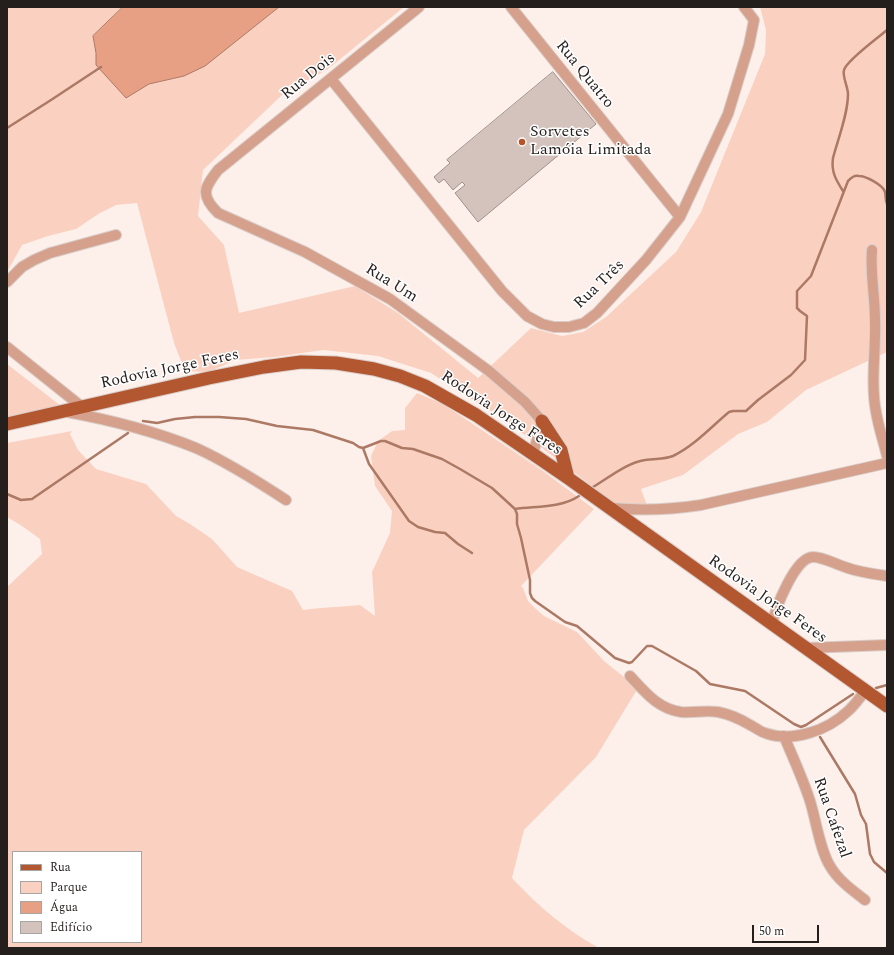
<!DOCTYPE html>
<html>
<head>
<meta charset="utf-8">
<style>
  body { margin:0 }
  #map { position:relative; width:894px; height:955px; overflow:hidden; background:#fdf0eb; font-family:Spectral,serif }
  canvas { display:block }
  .frame { position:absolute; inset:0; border:8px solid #241e1c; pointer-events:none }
  .legend { position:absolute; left:12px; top:851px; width:130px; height:92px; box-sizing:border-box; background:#fff; border:1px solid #a7a5a4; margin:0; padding:5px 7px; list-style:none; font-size:12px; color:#241e1c }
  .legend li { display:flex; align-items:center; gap:8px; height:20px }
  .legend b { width:20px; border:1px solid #a7a5a4 }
  .scale { position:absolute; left:752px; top:925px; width:67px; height:18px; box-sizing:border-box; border:2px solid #241e1c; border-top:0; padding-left:5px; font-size:12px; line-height:14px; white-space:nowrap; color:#241e1c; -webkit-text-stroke:3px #fff; paint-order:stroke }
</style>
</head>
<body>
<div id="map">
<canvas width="894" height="955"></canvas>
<div class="frame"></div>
<ul class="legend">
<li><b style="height:5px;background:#b35731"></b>Rua</li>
<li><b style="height:11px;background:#fad1c1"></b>Parque</li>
<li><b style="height:11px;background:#e7a084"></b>Água</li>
<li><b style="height:11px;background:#d3c3bc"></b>Edifício</li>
</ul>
<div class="scale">50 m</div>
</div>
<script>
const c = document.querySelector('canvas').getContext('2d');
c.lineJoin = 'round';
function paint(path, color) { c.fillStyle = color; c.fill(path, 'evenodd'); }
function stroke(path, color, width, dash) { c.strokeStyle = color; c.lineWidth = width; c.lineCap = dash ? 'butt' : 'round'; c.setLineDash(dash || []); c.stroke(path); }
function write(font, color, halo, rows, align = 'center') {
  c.font = font + ' Spectral,serif'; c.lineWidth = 3; c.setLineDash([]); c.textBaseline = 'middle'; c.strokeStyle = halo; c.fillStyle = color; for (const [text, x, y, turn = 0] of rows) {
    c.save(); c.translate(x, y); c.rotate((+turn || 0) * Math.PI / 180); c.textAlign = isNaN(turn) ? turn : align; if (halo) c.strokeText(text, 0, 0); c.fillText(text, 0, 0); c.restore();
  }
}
const green = new Path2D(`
  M7,7H123L93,36L96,53V65L126,97L149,84L184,76L236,41L279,7H404L328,69L282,95L203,170L198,216L224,245L239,313L355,286L398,313L478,378L531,328L562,336L583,332L606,317L676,252L701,212L765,54L766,30L760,7H887V352L806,390L767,422L738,434L683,475L641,489L649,511L626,513L608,498L493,411H490L431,373L378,356L323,350L275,357L235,360L209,372L185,371L174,343L137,203L116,205L100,213L76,229L48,236L22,245L7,272Z
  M7,364L61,406L7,419Z
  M417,393L443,404L543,471L594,509L521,586L523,588L528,601L536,609L544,616L577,632L605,662L638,688L596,757L524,830L512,878C538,906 566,930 599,948H7V587L42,554L40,539L22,526L7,517V443L72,431L70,434L78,450L96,469L146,484L176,516L190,524L212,539L237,567L292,591L303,610C322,607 341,607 360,605L375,616L372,572L390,533L392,511L375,486L371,456L378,441L392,431L405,430V408ZM13,852H141V942H13Z`);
const water = new Path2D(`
  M123,7H279L205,66L184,76L149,84L126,98L96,65V53L93,36Z`);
const stream = new Path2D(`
  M7,128L51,100L101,67
  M843,191C836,180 831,172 833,158C838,139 848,114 848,94C848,87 842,76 844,70C847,60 878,38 887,30
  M143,421L157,423L175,419L195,417H219L246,419L277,426L313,430L353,443L359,447L363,448L381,441H385L402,448L413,449L442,459L460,469L492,488L515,509L517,514V524L521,538L530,580V593L532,598L535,601L565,622L577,626L615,658L629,663L632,662L647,646H652L696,671L710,684L745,691L794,724L801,727L806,725L853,694
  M363,448L369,464L409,521L418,527L435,532L445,533L458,544L472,553
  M593,487C610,477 626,463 645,460C655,458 663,460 673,456C694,446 711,427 729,412L733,411H746L758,400L791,375L805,360L807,316L800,311L797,308V291L811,276L848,181C851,178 854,175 859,176C866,176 883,185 885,192C886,196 885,200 887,204
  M7,494L21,500L32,499L128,433
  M515,509C537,506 561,508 579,496
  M876,688L887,685
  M820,737L855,794L861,815L866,824L870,854L874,862L887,873`);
const building = new Path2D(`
  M553,72L596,124L478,222L455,193L465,185L462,182L453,190L444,179L439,183L434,177L450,163L447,160Z`);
const minor = new Path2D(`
  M419,7L218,170C204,188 200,195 218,213L305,252L390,299L489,371L525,402L542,421L533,454
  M511,7L680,217
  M331,79L502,291L527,316L542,324L554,327H569L584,323L597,313L646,260L680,217L728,114L749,45L754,20L744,7
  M872,250C870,273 875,296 875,320C876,345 872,371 874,396C875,417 882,436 887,456
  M7,282L22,267L34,260L50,253L116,235
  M7,347L82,407
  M67,412C111,420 154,431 196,448C227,462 257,481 286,500
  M611,508C643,511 668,510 701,505L887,463
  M772,625C775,609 795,557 813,557C823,557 835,564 845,567C858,572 873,574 887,576
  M806,648L887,645
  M630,676C645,692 658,709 681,712C694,713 706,710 718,712C730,714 742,720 752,726C756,728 761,732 765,733C793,743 828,730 848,711C855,705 860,697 866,690
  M784,736C793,758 803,779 810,801C816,820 820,850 830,866C838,880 852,890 865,900`);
const major = new Path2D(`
  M542,421L561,450L568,478
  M7,424L209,378L264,367L301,362L336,363L374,369L400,376L425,386L476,415L568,478L887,706`);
const markers = [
  [522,142,4,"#b95327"]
];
const streetNames = [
  ["Rua Quatro",584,75,51],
  ["Rua Dois",309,77,-39],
  ["Rua Um",391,284,32],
  ["Rua Três",600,285,-44],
  ["Rodovia Jorge Feres",170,370,-12],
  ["Rodovia Jorge Feres",501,414,33],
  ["Rodovia Jorge Feres",767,600,35],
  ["Rua Cafezal",831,818,71]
];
const poiNames = [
  ["Sorvetes",530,133],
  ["Lamóia Limitada",530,151]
];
paint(green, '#fad1c1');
paint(water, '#e7a084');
stroke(water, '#ac7965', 1);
stroke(stream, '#ac7965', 2.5);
paint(building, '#d3c3bc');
stroke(building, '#9f908a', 1);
stroke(minor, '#daceca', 12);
stroke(major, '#daceca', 15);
stroke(minor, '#d5a18c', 10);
stroke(major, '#b35731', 13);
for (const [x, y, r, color] of markers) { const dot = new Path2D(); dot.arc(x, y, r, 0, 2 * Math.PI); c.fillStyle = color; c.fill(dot); stroke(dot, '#fff', 1.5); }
write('16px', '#241e1c', '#fff', streetNames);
write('16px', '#241e1c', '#fff', poiNames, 'left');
</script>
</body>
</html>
